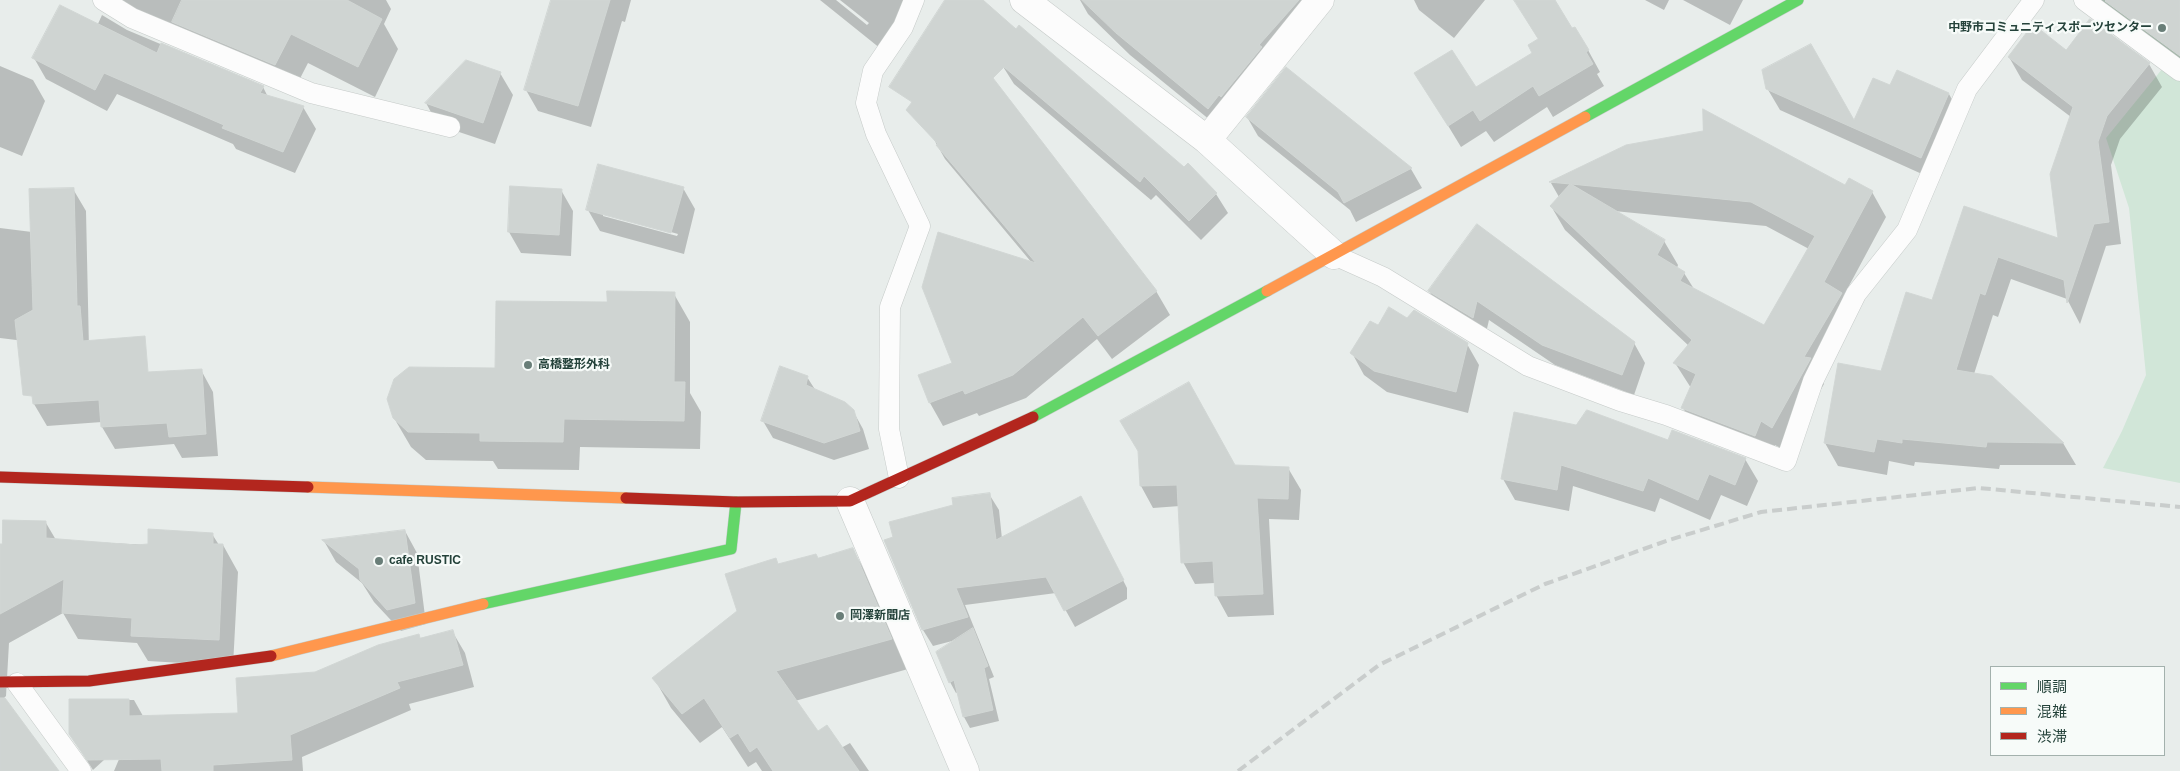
<!DOCTYPE html>
<html>
<head>
<meta charset="utf-8">
<style>
  body { margin:0 }
  #map { position:relative; width:2180px; height:771px; overflow:hidden; background:#e8edeb; font-family:Helvetica,"Noto Sans JP",sans-serif }
  canvas { display:block }
  .legend { position:absolute; left:1990px; top:666px; width:175px; height:90px; box-sizing:border-box; background:#f7fbf9; border:1px solid #a3b1ad; margin:0; padding:6px 9px; list-style:none; font-size:15px; color:#24423a }
  .legend li { display:flex; align-items:center; gap:10px; height:25px }
  .legend b { width:25px; border:1px solid #a3b1ad }
</style>
</head>
<body>
<div id="map">
<canvas width="2180" height="771"></canvas>
<ul class="legend">
<li><b style="height:6px;background:#63d668"></b>順調</li>
<li><b style="height:6px;background:#ff974d"></b>混雑</li>
<li><b style="height:6px;background:#b3261e"></b>渋滞</li>
</ul>
</div>
<script>
const c = document.querySelector('canvas').getContext('2d');
c.lineJoin = 'round';
function paint(path, color) { c.fillStyle = color; c.fill(path, 'evenodd'); }
function stroke(path, color, width, dash) { c.strokeStyle = color; c.lineWidth = width; c.lineCap = dash ? 'butt' : 'round'; c.setLineDash(dash || []); c.stroke(path); }
function write(font, color, halo, rows, align = 'center') {
  c.font = font + ' Helvetica,"Noto Sans JP",sans-serif'; c.lineWidth = 4.5; c.setLineDash([]); c.textBaseline = 'middle'; c.strokeStyle = halo; c.fillStyle = color; for (const [text, x, y, turn = 0] of rows) {
    c.save(); c.translate(x, y); c.rotate((+turn || 0) * Math.PI / 180); c.textAlign = isNaN(turn) ? turn : align; if (halo) c.strokeText(text, 0, 0); c.fillText(text, 0, 0); c.restore();
  }
}
const green = new Path2D(`
  M2084,0H2180V483L2103,468L2122,431L2146,375L2129,208L2106,138L2167,63Z`);
const shadow = new Path2D(`
  M118,0H386L391,9L384,24L398,49L375,97L308,63L292,94Z
  M552,0H631L625,22L622,21L591,127L538,111L526,90Z
  M820,0H836L867,25L869,23L840,0H911L881,49Z
  M1080,0H1329L1221,129L1130,55L1088,14Z
  M1414,0H1485L1454,38L1419,10Z
  M1537,0H1554L1572,30L1588,50L1600,72L1597,74L1604,86L1553,117L1547,107L1494,142L1486,131L1461,147L1416,73L1475,88L1534,53L1539,40Z
  M1645,0H1669L1664,10Z
  M1683,0H1743L1730,25Z
  M2093,0H2180V76Z
  M102,15L127,30L263,87L268,97L303,107L316,129L295,173L236,149L233,144L117,94L107,111L46,79L34,58L97,26Z
  M2066,52L2149,64L2162,87L2120,139L2111,165L2121,244L2106,246L2080,324L2067,299L2011,279L1998,317L1993,315L1974,374L1992,377L2063,443L2076,465H2000L1999,469L1915,462L1914,466L1889,461L1887,475L1838,466L1825,443L1882,373L1933,301L1965,208L2060,240L2071,117L2022,80L2009,57Z
  M1002,65L1184,169L1216,194L1228,213L1201,240L1156,195L1151,200L1014,84Z
  M0,66L33,80L45,101L22,156L0,147Z
  M1286,68L1411,169L1422,188L1356,222L1350,210L1258,136L1247,117Z
  M1897,72L1949,94L1961,116L1933,179L1780,110L1767,88L1854,123L1891,87Z
  M500,73L513,95L495,144L438,125L426,103Z
  M932,136L1156,291L1170,315L1112,359L1097,339L1026,398L979,416L977,413L943,426L930,403L920,376L954,363L1032,263L945,159Z
  M1626,146L1872,192L1886,217L1843,297L1855,318L1820,377L1824,384L1786,451L1775,445L1769,460L1697,432L1683,408L1691,388L1675,363L1689,346L1565,230L1551,206L1559,197L1551,183ZM1614,211L1766,226L1809,249L1764,326L1694,289L1684,273L1677,268L1678,265L1664,241Z
  M683,188L695,209L684,254L600,231L588,210ZM603,213L678,234L677,236L603,216Z
  M73,189L86,211L89,349L0,338V228L32,232Z
  M561,190L573,211L571,256L521,253L509,232Z
  M1478,226L1634,343L1645,363L1634,395L1555,365L1489,320L1485,337L1441,311L1429,291Z
  M674,294L690,322V393L701,412L700,449L580,447L579,470L498,469L493,461L426,460L411,447L394,418L496,369L608,303Z
  M1408,320L1467,344L1479,365L1468,413L1387,392L1364,375L1352,353L1378,327Z
  M201,370L213,392L218,456L182,458L174,444L115,449L102,427V422L47,426L34,404L32,372L132,375Z
  M807,377L816,391L853,411L863,429L869,449L834,460L773,438L763,421Z
  M1577,426L1669,441L1745,459L1758,481L1747,506L1721,495L1710,520L1660,498L1655,512L1573,486L1569,511L1515,500L1503,479Z
  M1139,451L1235,466L1288,468L1301,490L1299,520L1269,519L1274,615L1228,617L1216,595L1215,583L1195,584L1183,562L1180,506L1153,508L1141,486Z
  M989,494L999,510L1002,539L1090,515L1127,588V599L1075,627L1056,593L965,605L994,677L989,679L999,721L970,728L964,717L958,692L956,693L950,682L956,640L933,646L923,630L885,541L895,538L954,506Z
  M46,523L56,540L149,545L212,534L219,545H223L238,572L233,666L148,661L137,643L78,639L63,613L9,643L6,696L1,701L57,771H0V546Z
  M405,531L417,553L426,624L401,631L374,602L362,583L336,562L324,541Z
  M853,550L870,580L908,669L795,701L817,733L841,748L850,743L869,771H762L756,762L748,767L722,727L700,743L671,708L654,678L738,611L778,565L818,559Z
  M452,631L465,653L474,687L409,704L411,710L302,757L303,771H114L128,738L93,770L70,734V700H134L143,716L240,715L315,673Z`);
const building = new Path2D(`
  M182,0H347L382,19L358,67L291,34L275,65L172,22Z
  M551,0H610L578,106L524,90Z
  M945,0H983L1016,29L1019,25L1184,167L1188,163L1217,193L1189,221L1144,176L1140,182L1004,67L993,78L1157,291L1098,336L1083,317L1013,375L965,394L963,390L929,403L918,375L952,363L922,287L938,232L1036,263L936,145L938,144L906,110L912,102L889,87Z
  M1082,0H1299L1259,45L1262,47L1221,97L1219,95L1208,109L1116,33Z
  M1514,0H1555L1572,28L1575,27L1589,50L1586,52L1593,64L1539,96L1533,86L1480,121L1473,110L1448,126L1414,73L1452,50L1476,87L1532,53L1528,45L1538,39Z
  M2180,0V56L2105,1L2106,0Z
  M60,5L157,53L161,43L264,86L260,93L304,106L283,152L222,128L224,125L104,73L95,90L32,58Z
  M2090,19L2150,63L2107,116L2098,142L2109,222L2094,224L2067,303L2064,280L1998,257L1985,295L1980,293L1956,370L1992,376L2064,443L1987,442L1986,447L1902,439V443L1877,439L1874,452L1824,443L1838,363L1881,371L1906,292L1932,300L1964,206L2058,238L2050,174L2073,107L2008,57L2033,24L2066,50Z
  M1811,44L1854,120L1873,78L1890,85L1897,70L1949,93L1921,158L1766,89L1762,70Z
  M466,60L501,72L483,123L425,103Z
  M1286,67L1412,168L1344,203L1338,192L1246,117Z
  M1703,109L1845,185L1849,178L1873,191L1824,282L1842,293L1804,357L1811,358L1772,428L1761,421L1755,436L1681,408L1696,374L1673,363L1692,340L1550,206L1570,184L1549,182L1626,145L1703,131ZM1571,184L1751,202L1815,236L1764,325L1680,281L1685,272L1657,255L1665,240Z
  M598,164L684,187L671,233L586,210Z
  M510,186L562,189L559,235L508,232Z
  M74,188L77,306H80L83,341L145,336L148,372L202,369L206,434L169,437L167,423L101,427L99,400L33,404L32,396L23,395L15,320L33,310L29,189Z
  M1477,224L1635,342L1622,375L1542,345L1477,301L1473,318L1428,291Z
  M607,291L675,292L674,382H685L684,421L564,419L563,442L480,441V433L408,432L393,418L387,399L394,379L409,367L495,368L496,301L607,302Z
  M1389,307L1407,318L1414,310L1468,343L1456,392L1374,371L1350,353L1370,321L1378,325Z
  M780,366L808,376L806,385L845,402L854,410L860,431L824,443L761,421Z
  M1189,382L1235,465L1289,467L1288,499L1257,498L1263,594L1215,596L1213,561L1181,563L1177,485L1140,486L1138,451L1120,421Z
  M1587,410L1668,440L1672,430L1746,458L1735,485L1709,474L1698,500L1648,478L1643,491L1561,465L1557,490L1501,479L1514,412L1576,425Z
  M990,493L996,540L1081,496L1124,580L1064,611L1046,577L956,588L968,617L922,630L884,540L893,537L889,522L953,505L952,498Z
  M3,520L46,521V538L136,545L148,544V529L213,533V544H223L219,640L131,636L132,618L62,613L64,579L0,614V544H2Z
  M405,530L415,603L387,610L360,580L359,569L322,540Z
  M853,548L892,639L776,671L818,731L827,725L859,771H773L757,747L750,752L738,733L730,738L704,698L682,714L652,678L737,611L725,574L776,558L778,564L816,554L818,558Z
  M973,628L988,666L984,668L993,710L963,717L954,680L949,683L936,652Z
  M453,630L463,665L397,682L400,688L290,735L292,760L213,765V771H162L161,759L87,760L69,734V699H129V716L238,713L236,678L315,672L378,645L419,634L420,638Z
  M0,698H5L59,771H0Z`);
const lane = new Path2D(`
  M103,0L132,18L311,93L450,127
  M2084,0L2180,71
  M1334,255L1383,277L1528,366L1620,401L1666,415L1786,461L1813,381L1856,294L1907,230L1967,89L2034,0
  M899,478L889,429L890,307L920,226L876,134L866,103L873,71L903,27L914,0
  M17,683L81,771`);
const street = new Path2D(`
  M1024,0L1207,140L1334,255
  M1207,140L1320,0
  M850,501L965,771`);
const fast = new Path2D(`
  M1585,117L1798,0
  M1033,417L1267,291
  M483,604L731,549L736,502`);
const slow = new Path2D(`
  M1267,291L1585,117
  M308,487L626,498
  M271,656L483,604`);
const jam = new Path2D(`
  M0,477L308,487
  M626,498L736,502L850,501L1033,417
  M0,682L89,681L271,656`);
const rail = new Path2D(`
  M1238,771L1379,665L1545,584L1669,540L1761,512L1979,488L2180,507`);
const markers = [
  [2162,28,5,"#697e78"],
  [528,365,5,"#697e78"],
  [379,561,5,"#697e78"],
  [840,616,5,"#697e78"]
];
const poiNames = [
  ["中野市コミュニティスポーツセンター",2152,28,"right"],
  ["高橋整形外科",538,365],
  ["cafe RUSTIC",389,561],
  ["岡澤新聞店",850,616]
];
paint(green, '#d1e6d8');
paint(shadow, '#0003');
paint(building, '#cfd4d2');
stroke(building, '#d1d6d4', 1);
stroke(lane, '#c5cac8', 21);
stroke(street, '#c5cac8', 29);
stroke(fast, '#c3cbc8', 12);
stroke(slow, '#c3cbc8', 12);
stroke(jam, '#c3cbc8', 12);
stroke(lane, '#fcfcfc', 20);
stroke(street, '#fcfcfc', 28);
stroke(fast, '#63d668', 11);
stroke(slow, '#ff974d', 11);
stroke(jam, '#b3261e', 11);
stroke(rail, '#c9cdcc', 4, [10, 5]);
for (const [x, y, r, color] of markers) { const dot = new Path2D(); dot.arc(x, y, r, 0, 2 * Math.PI); c.fillStyle = color; c.fill(dot); stroke(dot, '#f7fbf9', 2); }
write('bold 12px', '#24423a', '#f7fbf9', poiNames, 'left');
</script>
</body>
</html>
